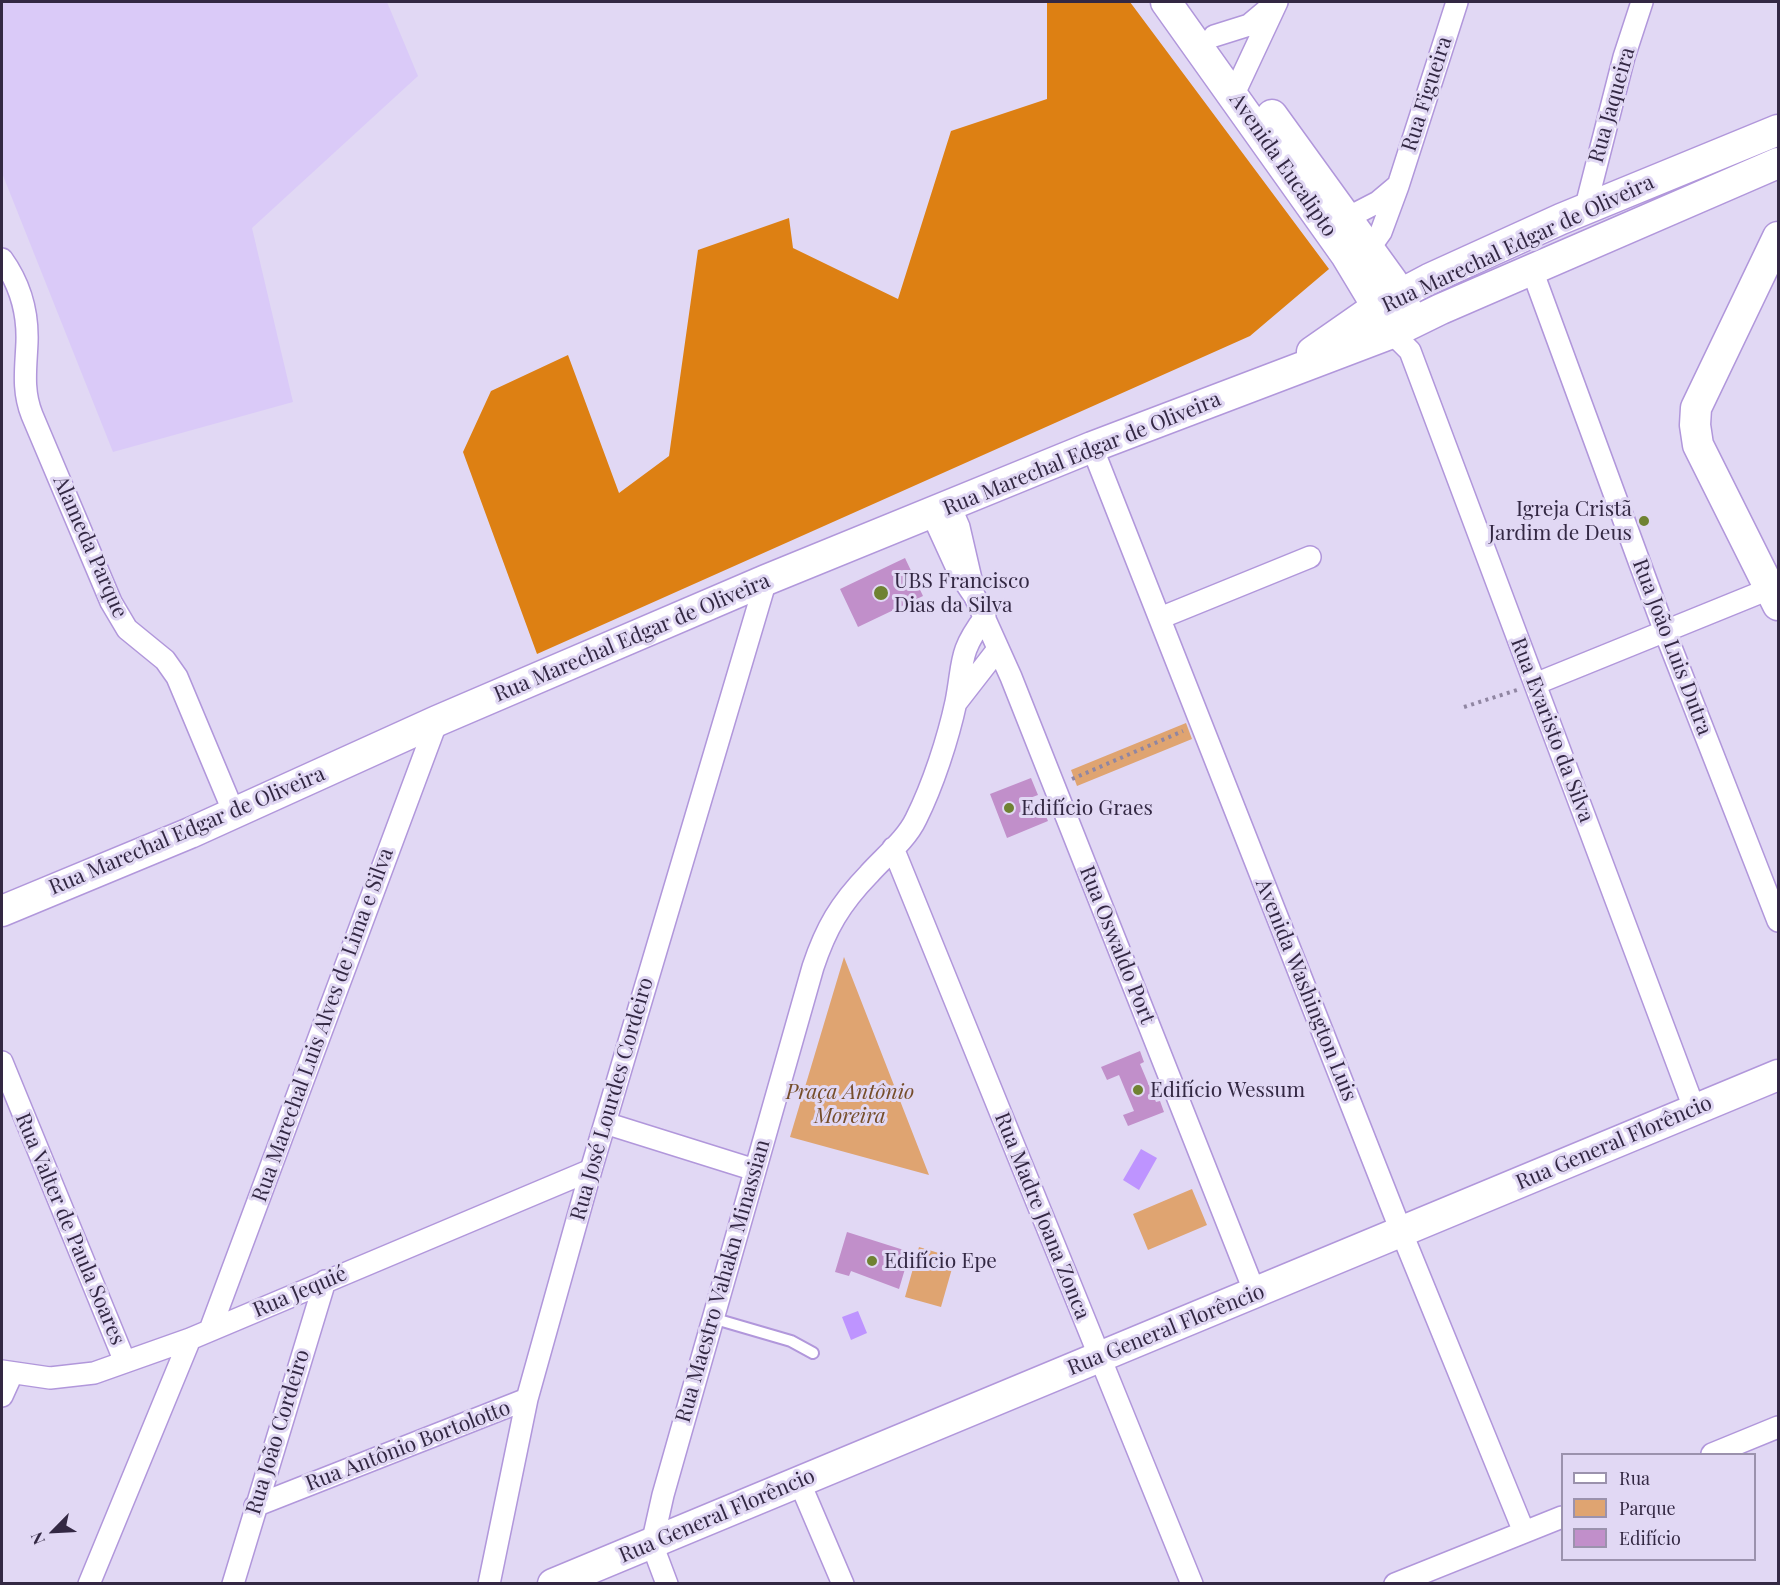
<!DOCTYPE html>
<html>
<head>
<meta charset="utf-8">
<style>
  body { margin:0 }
  #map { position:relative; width:1780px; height:1585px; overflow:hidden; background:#e1d8f4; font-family:"Playfair Display",serif }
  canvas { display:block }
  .frame { position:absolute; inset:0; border:3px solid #332843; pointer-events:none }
  .legend { position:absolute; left:1561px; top:1453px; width:195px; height:108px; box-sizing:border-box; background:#e1d8f4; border:2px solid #9b92ad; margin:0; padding:8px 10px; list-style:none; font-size:18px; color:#332843 }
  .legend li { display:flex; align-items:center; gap:12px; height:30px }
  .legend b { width:30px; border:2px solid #9b92ad }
  .north { position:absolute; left:24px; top:1501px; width:60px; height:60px; -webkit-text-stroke:4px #e1d8f4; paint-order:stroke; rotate:246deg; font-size:16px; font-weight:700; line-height:24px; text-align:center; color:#332843 }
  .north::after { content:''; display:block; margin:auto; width:21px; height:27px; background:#332843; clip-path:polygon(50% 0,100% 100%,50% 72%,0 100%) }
</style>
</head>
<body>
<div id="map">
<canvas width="1780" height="1585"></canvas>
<div class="frame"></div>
<ul class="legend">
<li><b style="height:8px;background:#fff"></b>Rua</li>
<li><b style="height:16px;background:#dfa471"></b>Parque</li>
<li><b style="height:16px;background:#c18fca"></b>Edifício</li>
</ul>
<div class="north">N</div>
</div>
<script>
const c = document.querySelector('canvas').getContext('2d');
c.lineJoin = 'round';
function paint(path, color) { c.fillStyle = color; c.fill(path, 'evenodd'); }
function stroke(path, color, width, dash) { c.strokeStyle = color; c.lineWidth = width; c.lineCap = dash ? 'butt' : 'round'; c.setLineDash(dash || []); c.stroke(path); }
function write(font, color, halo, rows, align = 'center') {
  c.font = font + ' "Playfair Display",serif'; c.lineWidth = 6; c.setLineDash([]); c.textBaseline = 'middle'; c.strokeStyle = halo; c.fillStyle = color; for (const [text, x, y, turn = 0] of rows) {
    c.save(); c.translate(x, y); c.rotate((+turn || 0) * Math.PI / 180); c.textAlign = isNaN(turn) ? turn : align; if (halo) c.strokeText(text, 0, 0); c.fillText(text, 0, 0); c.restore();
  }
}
const built = new Path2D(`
  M2,2H387L418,76L252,228L293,402L113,452L2,173Z`);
const green = new Path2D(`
  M1186,723L1192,739L1077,786L1071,770Z
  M844,957L929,1175L790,1137Z
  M1192,1189L1207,1225L1148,1250L1133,1214Z
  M919,1247L955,1258L941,1307L905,1297Z`);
const forest = new Path2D(`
  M1047,2H1130L1329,269L1250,336L537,654L463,452L491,391L568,355L619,493L669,456L698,250L789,218L793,248L898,299L951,131L1047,99Z`);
const water = new Path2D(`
  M1141,1149L1157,1158L1139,1190L1123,1180Z
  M858,1311L867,1333L851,1340L842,1317Z`);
const building = new Path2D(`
  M905,558L923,596L858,627L840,589Z
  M1031,778L1038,795L1019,802L1023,812L1041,805L1048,821L1007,838L990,794Z
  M1140,1051L1144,1062L1140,1064L1156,1102L1160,1101L1164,1112L1128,1126L1123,1115L1134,1111L1119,1075L1107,1080L1101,1067Z
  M847,1232L910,1252L899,1289L851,1271L849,1276L835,1272Z`);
const path = new Path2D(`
  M1464,707L1517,690
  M1072,779L1183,731`);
const lane = new Path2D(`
  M712,1318L791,1341L813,1353`);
const street = new Path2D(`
  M1214,36L1249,25L1274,4
  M1233,96L1277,2
  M1585,210L1624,57L1642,2
  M1347,218L1378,202L1397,186
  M1369,249L1381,232L1398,186L1457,2
  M2,259C20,284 28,312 27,342C26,368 22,390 32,415L111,602L127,629L165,660L177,677L234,813
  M1532,270L1665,632L1778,921
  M1392,333L1410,351L1694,1108
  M1092,447L1401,1231L1524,1532
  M950,506L959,527L971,579
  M932,514L959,573L975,597L1011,677L1255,1293
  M1160,618L1310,557
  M1535,684L1769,589
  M956,703L998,649
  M893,848L1192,1584
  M2,1062L125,1362
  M605,1123L755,1170
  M210,1330L437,721
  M2,1371L50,1378L94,1373L190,1339L591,1170
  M2,1396L12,1374
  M1712,1454L1778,1427
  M799,1481L843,1584
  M255,1506L527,1399
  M89,1584L190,1339
  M233,1584L325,1281
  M489,1584L527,1399L591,1170L766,580
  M667,1584L652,1544L663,1495L813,967C826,928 840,904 869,874C884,857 906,840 916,819C933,785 948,739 956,702C964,661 958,653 985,617
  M1395,1584L1562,1517`);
const secondary = new Path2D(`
  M1166,2L1346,255L1387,323
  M1272,115L1392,281L1408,312
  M1778,237L1696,408L1695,425L1698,445L1778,605
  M1312,352L1378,306L1429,279L1561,219L1778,130
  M2,911L190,833L437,721L766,580L1092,447L1392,333L1441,309L1778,163
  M553,1584L1778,1075`);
const markers = [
  [1644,521,6,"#6f8232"],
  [881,593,8,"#6f8232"],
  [1009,808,6,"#6f8232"],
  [1138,1090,6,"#6f8232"],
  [872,1261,6,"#6f8232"]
];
const streetNames = [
  ["Rua Figueira",1427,94,-72],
  ["Rua Jaqueira",1612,105,-74],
  ["Avenida Eucalipto",1283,165,55],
  ["Rua Marechal Edgar de Oliveira",1518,244,-25],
  ["Rua Marechal Edgar de Oliveira",1082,454,-22],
  ["Alameda Parque",90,547,66],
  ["Rua Marechal Edgar de Oliveira",632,638,-23],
  ["Rua João Luis Dutra",1672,647,69],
  ["Rua Evaristo da Silva",1552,730,69],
  ["Rua Marechal Edgar de Oliveira",187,831,-23],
  ["Rua Oswaldo Port",1117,945,68],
  ["Avenida Washington Luis",1306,990,68],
  ["Rua Marechal Luis Alves de Lima e Silva",323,1025,-70],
  ["Rua José Lourdes Cordeiro",612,1099,-74],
  ["Rua General Florêncio",1614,1143,-23],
  ["Rua Madre Joana Zonca",1042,1216,68],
  ["Rua Valter de Paula Soares",70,1229,67],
  ["Rua Maestro Vahakn Minassian",723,1281,-74],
  ["Rua Jequié",300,1292,-23],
  ["Rua General Florêncio",1166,1330,-22],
  ["Rua João Cordeiro",278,1432,-73],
  ["Rua Antônio Bortolotto",408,1446,-21],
  ["Rua General Florêncio",717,1516,-23]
];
const poiNames = [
  ["Igreja Cristã",1632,509,"right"],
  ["Jardim de Deus",1632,533,"right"],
  ["UBS Francisco",894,581],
  ["Dias da Silva",894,605],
  ["Edifício Graes",1021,808],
  ["Edifício Wessum",1150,1090],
  ["Edifício Epe",884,1261]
];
const parkNames = [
  ["Praça Antônio",850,1092],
  ["Moreira",850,1116]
];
paint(built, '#dacaf8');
paint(green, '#dfa471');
paint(forest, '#dd8013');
paint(water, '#be94ff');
paint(building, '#c18fca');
stroke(lane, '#b197db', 14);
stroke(street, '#b197db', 24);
stroke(secondary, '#b197db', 33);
stroke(path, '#9086a2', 4, [3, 4.5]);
stroke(lane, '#fff', 10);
stroke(street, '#fff', 21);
stroke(secondary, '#fff', 30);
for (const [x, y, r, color] of markers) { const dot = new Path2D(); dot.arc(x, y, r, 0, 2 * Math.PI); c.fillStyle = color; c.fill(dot); stroke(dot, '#e1d8f4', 2); }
write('21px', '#332843', '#e1d8f4', streetNames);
write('21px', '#332843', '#e1d8f4', poiNames, 'left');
write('italic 21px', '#754d2a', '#e1d8f4', parkNames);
</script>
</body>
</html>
